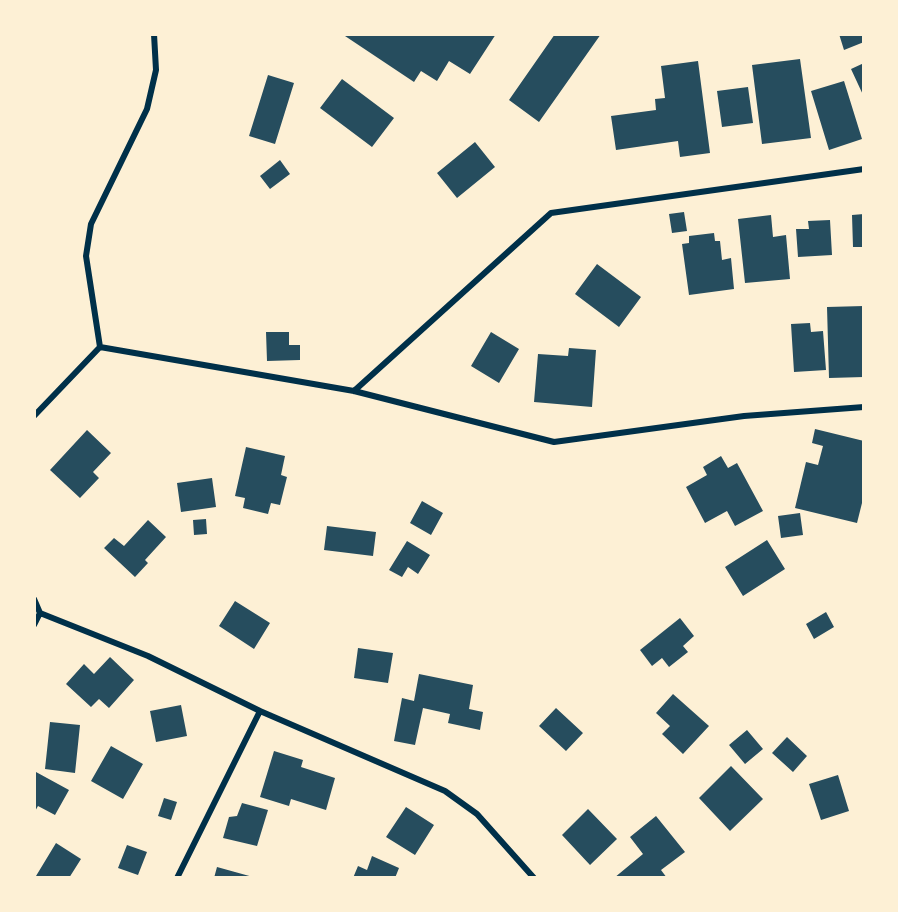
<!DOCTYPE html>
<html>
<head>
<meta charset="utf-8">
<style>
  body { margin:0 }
  #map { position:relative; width:898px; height:912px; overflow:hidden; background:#fdf0d5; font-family:"Public Sans",sans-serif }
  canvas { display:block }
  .frame { position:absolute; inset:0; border:36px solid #fdf0d5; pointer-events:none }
</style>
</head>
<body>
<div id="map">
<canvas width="898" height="912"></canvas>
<div class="frame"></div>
</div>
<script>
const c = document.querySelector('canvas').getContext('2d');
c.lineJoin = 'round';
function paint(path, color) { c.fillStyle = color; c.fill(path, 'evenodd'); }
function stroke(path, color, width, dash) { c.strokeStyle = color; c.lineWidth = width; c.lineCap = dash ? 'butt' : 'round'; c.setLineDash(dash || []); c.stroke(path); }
const building = new Path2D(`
  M342,34H496L470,74L449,61L437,81L421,71L414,82Z
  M555,34H601L539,122L509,100Z
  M839,34H864V42L844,50Z
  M800,59L811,138L762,144L752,65Z
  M698,61L710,153L680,157L678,141L616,150L611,116L656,110L655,99L665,98L661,66Z
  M864,63V97L851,69Z
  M268,75L294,83L275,144L249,136Z
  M342,79L394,118L372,147L320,108Z
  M844,81L862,139L829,150L811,91Z
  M748,87L753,123L722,127L717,91Z
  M475,142L495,167L457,198L437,173Z
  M280,160L290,174L270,189L260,176Z
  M684,212L687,231L672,233L669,214Z
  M864,214V247H853L852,215Z
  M771,215L773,237L786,235L790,279L745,283L738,219Z
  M830,220L832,255L798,257L796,229H809L808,221Z
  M714,233L715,241H720L722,260L731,258L734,289L689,295L682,244L689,243V236Z
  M597,264L641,297L619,327L575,294Z
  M864,306V377L829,378L827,307Z
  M810,323L811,332L823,331L826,370L794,372L791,324Z
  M266,332H289V345H300V360L267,361Z
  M491,332L519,349L499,383L471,366Z
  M569,348L596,350L592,407L534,402L538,354L568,356Z
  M815,429L864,441V495L857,523L795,508L806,462L818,465L823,446L812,443Z
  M87,430L111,453L93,472L99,478L80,498L50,470Z
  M246,447L285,456L281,475L287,477L280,505L271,503L268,514L243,508L245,498L235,496Z
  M721,456L728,468L737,463L763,511L735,526L727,511L705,523L686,487L707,475L703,467Z
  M212,478L216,507L181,512L177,483Z
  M422,501L443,513L431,535L410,523Z
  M800,513L803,535L781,538L778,516Z
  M206,519L207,534L194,535L193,520Z
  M148,520L166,537L145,560L148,563L135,577L104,548L114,538L124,546Z
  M327,526L376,532L373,556L324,550Z
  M767,540L785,569L743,596L725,567Z
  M407,541L430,555L418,574L408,567L402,577L389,570Z
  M235,601L270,623L254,649L219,626Z
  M826,612L834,627L814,639L806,624Z
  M680,618L694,636L683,646L688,652L669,667L662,658L652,666L640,650Z
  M358,648L393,653L388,683L354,678Z
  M110,657L134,680L109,708L99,699L91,707L66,684L84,664L94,674Z
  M419,674L473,685L469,709L483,712L480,730L448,723L450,714L423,708L415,745L394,741L402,698L414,701Z
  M673,694L709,726L683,754L662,734L670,726L656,713Z
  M181,705L187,736L156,742L150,711Z
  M556,708L583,733L566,751L539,726Z
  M50,722L80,725L75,773L45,769Z
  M747,730L763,749L745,764L729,745Z
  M787,737L807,756L793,772L772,753Z
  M111,746L143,764L123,799L91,781Z
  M274,751L303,760L301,767L335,778L326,810L291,799L289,806L260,797Z
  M731,766L763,799L730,831L699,798Z
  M36,772L69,790L55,815L38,806L34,813V775Z
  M838,775L849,811L821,820L809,784Z
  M164,798L177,802L171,820L158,816Z
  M242,803L268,810L257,846L223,838L229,817L237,816Z
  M406,807L434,825L415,855L386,837Z
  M588,809L617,839L590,865L562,835Z
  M656,816L685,852L661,870L667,878H614L643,854L630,837Z
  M56,843L81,859L69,878H39L36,876Z
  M127,845L147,852L138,875L118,868Z
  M372,856L399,868L395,878H353L358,866L367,870Z
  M217,867L253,877V878H214Z`);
const minor = new Path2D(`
  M100,347L354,391L554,442L744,416L864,407
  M100,347L86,256L91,224L147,109L156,70L154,34
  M354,391L551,213L864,169
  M34,416L100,347
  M34,599L40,613L148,656L260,711L445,791L477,814L534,878
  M34,625L40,613
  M177,878L260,711`);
paint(building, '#264d5e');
stroke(minor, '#003049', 6);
</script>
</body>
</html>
